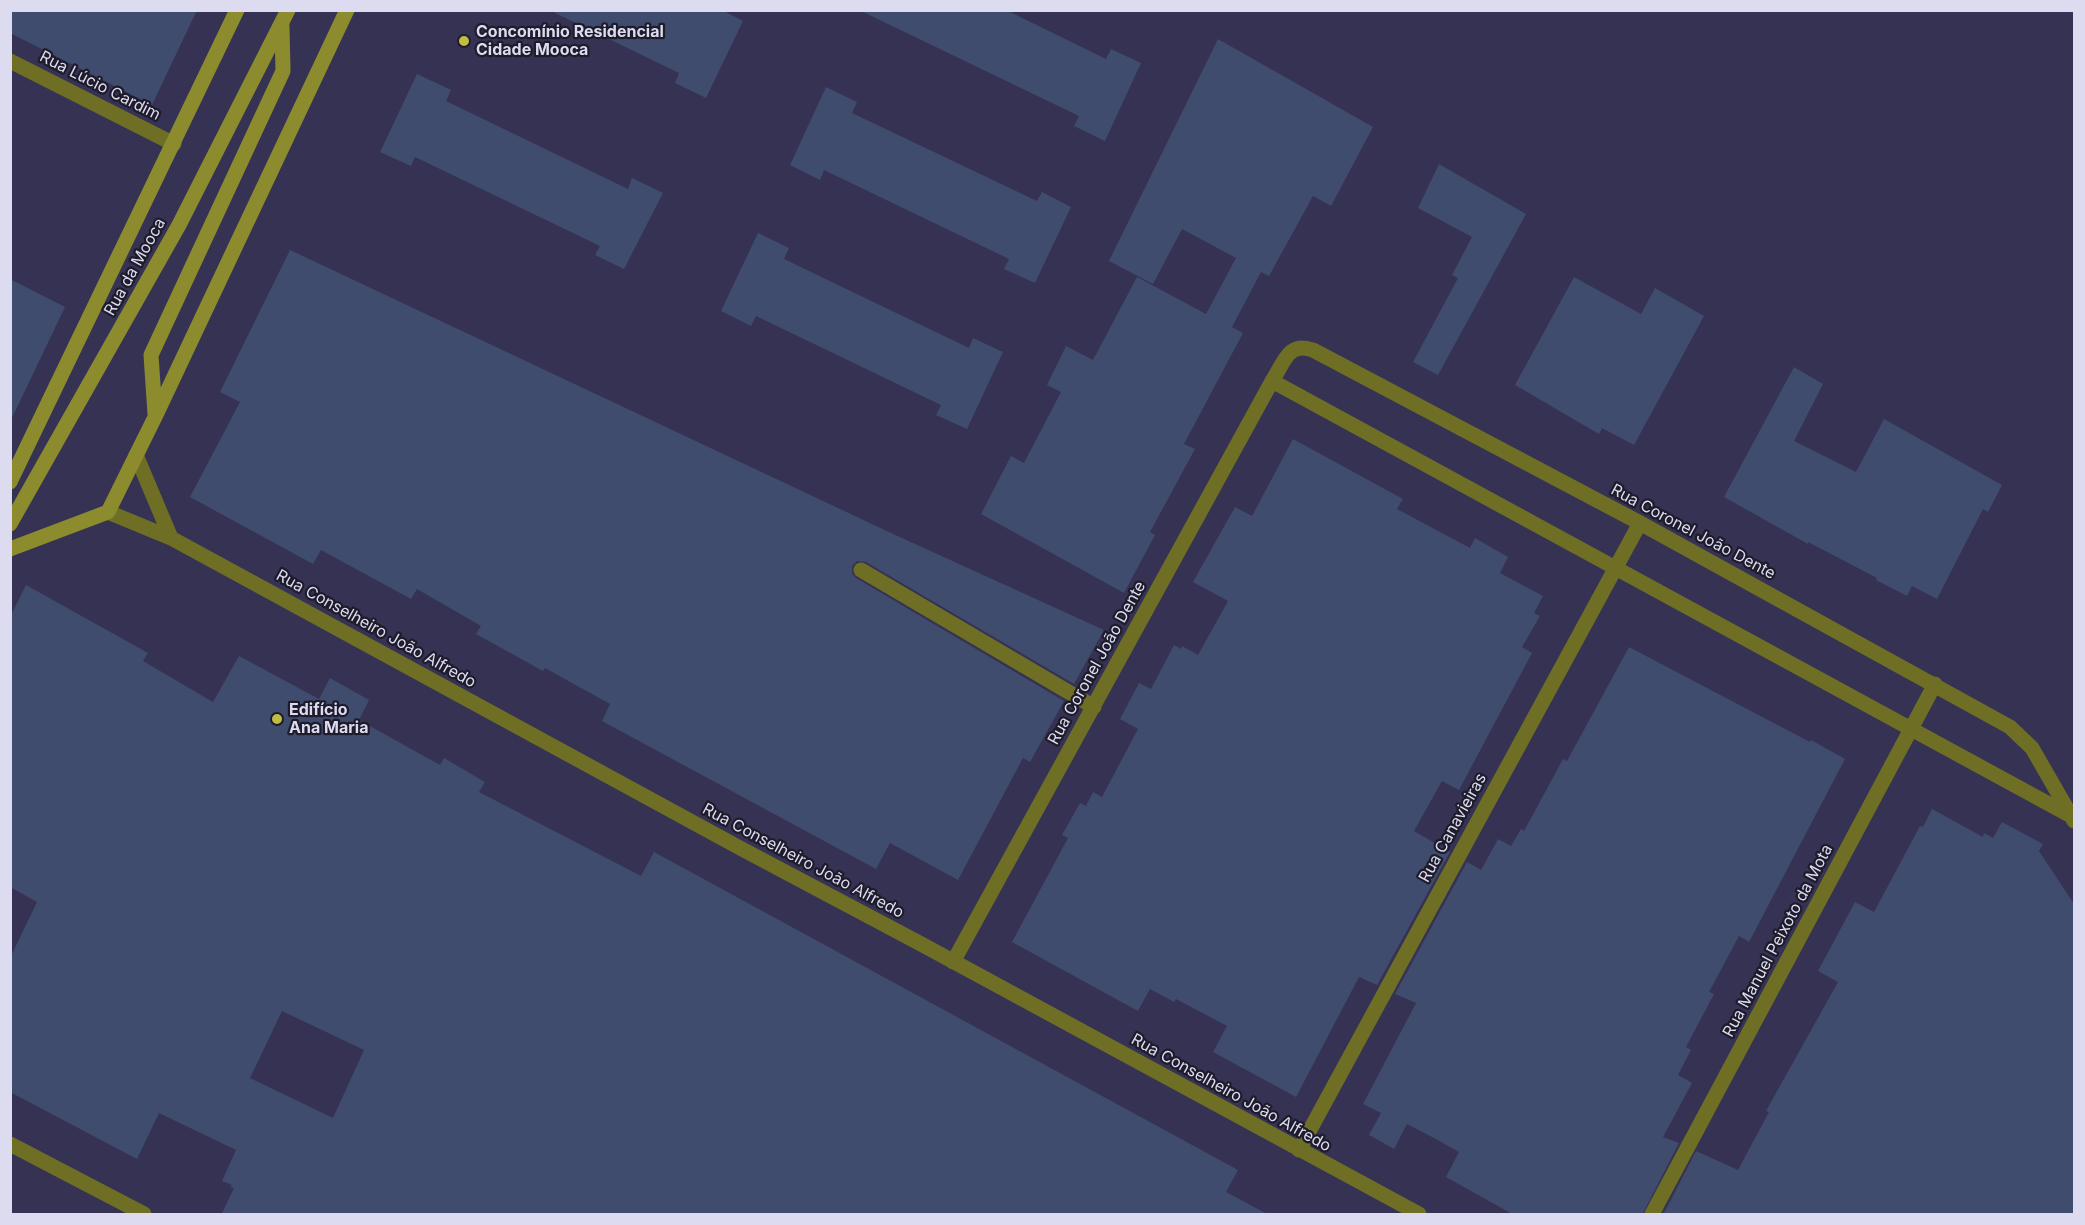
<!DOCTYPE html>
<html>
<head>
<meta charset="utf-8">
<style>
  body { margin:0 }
  #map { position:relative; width:2085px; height:1225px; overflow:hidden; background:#363253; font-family:Inter,sans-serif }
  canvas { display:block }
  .frame { position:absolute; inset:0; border:12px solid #dcdbf0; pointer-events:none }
</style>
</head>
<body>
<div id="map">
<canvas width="2085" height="1225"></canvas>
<div class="frame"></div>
</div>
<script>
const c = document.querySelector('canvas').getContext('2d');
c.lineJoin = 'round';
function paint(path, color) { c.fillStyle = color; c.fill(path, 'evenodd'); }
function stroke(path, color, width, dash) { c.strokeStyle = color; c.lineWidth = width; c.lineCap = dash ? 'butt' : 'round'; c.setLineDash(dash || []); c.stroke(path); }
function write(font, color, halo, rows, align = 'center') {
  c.font = font + ' Inter,sans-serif'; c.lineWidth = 4.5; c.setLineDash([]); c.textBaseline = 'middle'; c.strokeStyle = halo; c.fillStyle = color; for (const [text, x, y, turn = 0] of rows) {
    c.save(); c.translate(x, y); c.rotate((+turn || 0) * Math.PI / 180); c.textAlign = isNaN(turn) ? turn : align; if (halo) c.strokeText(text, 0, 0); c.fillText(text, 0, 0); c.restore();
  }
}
const building = new Path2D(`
  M10,10H197L152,105L10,33Z
  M549,10H722L743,21L706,98L675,83L679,73Z
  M859,10H1006L1106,59L1111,49L1141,63L1105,141L1074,126L1079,116Z
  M1218,39L1373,127L1331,206L1313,196L1269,276L1261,272L1232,327L1243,333L1184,444L1195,449L1150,532L1155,535L1124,593L981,514L1011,456L1024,463L1061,392L1047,385L1066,346L1093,360L1137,277L1206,314L1236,258L1182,229L1153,284L1109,261Z
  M417,74L451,90L446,101L628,189L632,178L663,193L624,269L595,255L600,246L415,157L411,166L380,152Z
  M826,87L857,102L852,113L1037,201L1042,192L1071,207L1035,283L1004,269L1009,259L824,170L820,180L790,165Z
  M1439,164L1526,214L1438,375L1413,362L1458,278L1452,275L1472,237L1418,208Z
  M758,233L789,248L784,259L969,348L973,338L1003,352L967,429L936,415L941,405L756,316L751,326L721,311Z
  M290,250L891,533L1104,630L1074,684L866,562L857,561L852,566V574L856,578L1064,701L1030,762L1023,758L958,880L890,843L876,869L602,721L610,704L545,668L543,671L476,634L481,626L417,589L411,599L321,550L313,564L190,497L240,402L220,392Z
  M1574,277L1641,314L1655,288L1704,316L1634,445L1602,428L1599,434L1515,385Z
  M10,279L65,307L10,422Z
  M1794,367L1823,384L1794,441L1856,472L1884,419L2002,485L1988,512L1983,509L1937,599L1912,586L1907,596L1876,580L1877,578L1808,542V544L1724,497Z
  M1293,439L1403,499L1397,509L1470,548L1475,538L1508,557L1500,573L1543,596L1534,613L1540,616L1522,647L1532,653L1459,790L1442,781L1414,831L1450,852L1377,985L1359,977L1296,1097L1213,1052L1227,1026L1176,999L1174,1002L1150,989L1138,1011L1012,942L1068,838L1062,835L1080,803L1086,806L1093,792L1102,797L1138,729L1120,719L1139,683L1151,689L1174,645L1181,649L1182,646L1198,655L1228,601L1193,582L1235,507L1252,516Z
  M26,585L148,653L143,661L213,702L239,656L319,699L330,678L369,700L359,720L440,765L444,758L485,782L479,792L641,876L654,852L1238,1170L1226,1192L1269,1215H221L234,1188L230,1187L232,1185L222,1181L236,1150L159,1113L137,1159L10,1092V958L37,902L10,887V617ZM282,1011L364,1050L333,1118L250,1078Z
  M1629,647L1810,742L1811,740L1845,759L1749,942L1739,936L1709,992L1714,994L1686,1047L1691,1050L1678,1075L1692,1083L1663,1137L1679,1143L1642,1215H1514L1446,1177L1459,1152L1434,1138L1407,1124L1394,1149L1369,1135L1381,1113L1363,1104L1416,1003L1395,994L1467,862L1481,870L1498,839L1511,846L1521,829L1524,831L1563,759L1567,761Z
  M1932,809L1983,837L1984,833L1993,838L2002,822L2043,844L2039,851L2074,904V1215H1663L1696,1151L1738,1170L1769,1112L1766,1111L1838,982L1818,971L1855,902L1874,912L1920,826L1923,827Z`);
const street = new Path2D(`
  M10,61L174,144
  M1272,381L2071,816
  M136,455L171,538
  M108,512L171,538L740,848L923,945L1419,1214
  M861,570L1094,707
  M953,962L1272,381C1284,363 1288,341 1313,350L1640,523L2010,727L2032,748L2074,821
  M10,1144L144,1214
  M1299,1150L1640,523
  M1652,1214L1935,684`);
const secondary = new Path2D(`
  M155,414L151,355L283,71L282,26
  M10,482L237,10
  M10,524L179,225L288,10
  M10,549L108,512L156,415L347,10`);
const markers = [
  [464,41,6,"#bfbe41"],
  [277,719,6,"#bfbe41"]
];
const poiNames = [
  ["Concomínio Residencial",476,32],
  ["Cidade Mooca",476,50],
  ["Edifício",289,710],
  ["Ana Maria",289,728]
];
const streetNames = [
  ["Rua Lúcio Cardim",100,86,27],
  ["Rua da Mooca",135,267,-61],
  ["Rua Coronel João Dente",1693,532,28],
  ["Rua Conselheiro João Alfredo",376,629,29],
  ["Rua Coronel João Dente",1097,663,-61],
  ["Rua Canavieiras",1453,828,-61],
  ["Rua Conselheiro João Alfredo",803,861,28],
  ["Rua Manuel Peixoto da Mota",1778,941,-62],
  ["Rua Conselheiro João Alfredo",1231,1093,29]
];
paint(building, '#404c6d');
stroke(street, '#6e6e25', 15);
stroke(secondary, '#8c8b2e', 15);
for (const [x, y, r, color] of markers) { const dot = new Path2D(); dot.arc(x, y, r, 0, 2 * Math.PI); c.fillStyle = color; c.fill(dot); stroke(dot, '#1e1c2b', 2); }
write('bold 16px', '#dcdbf0', '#1e1c2b', poiNames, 'left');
write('16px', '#dcdbf0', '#1e1c2b', streetNames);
</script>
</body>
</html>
